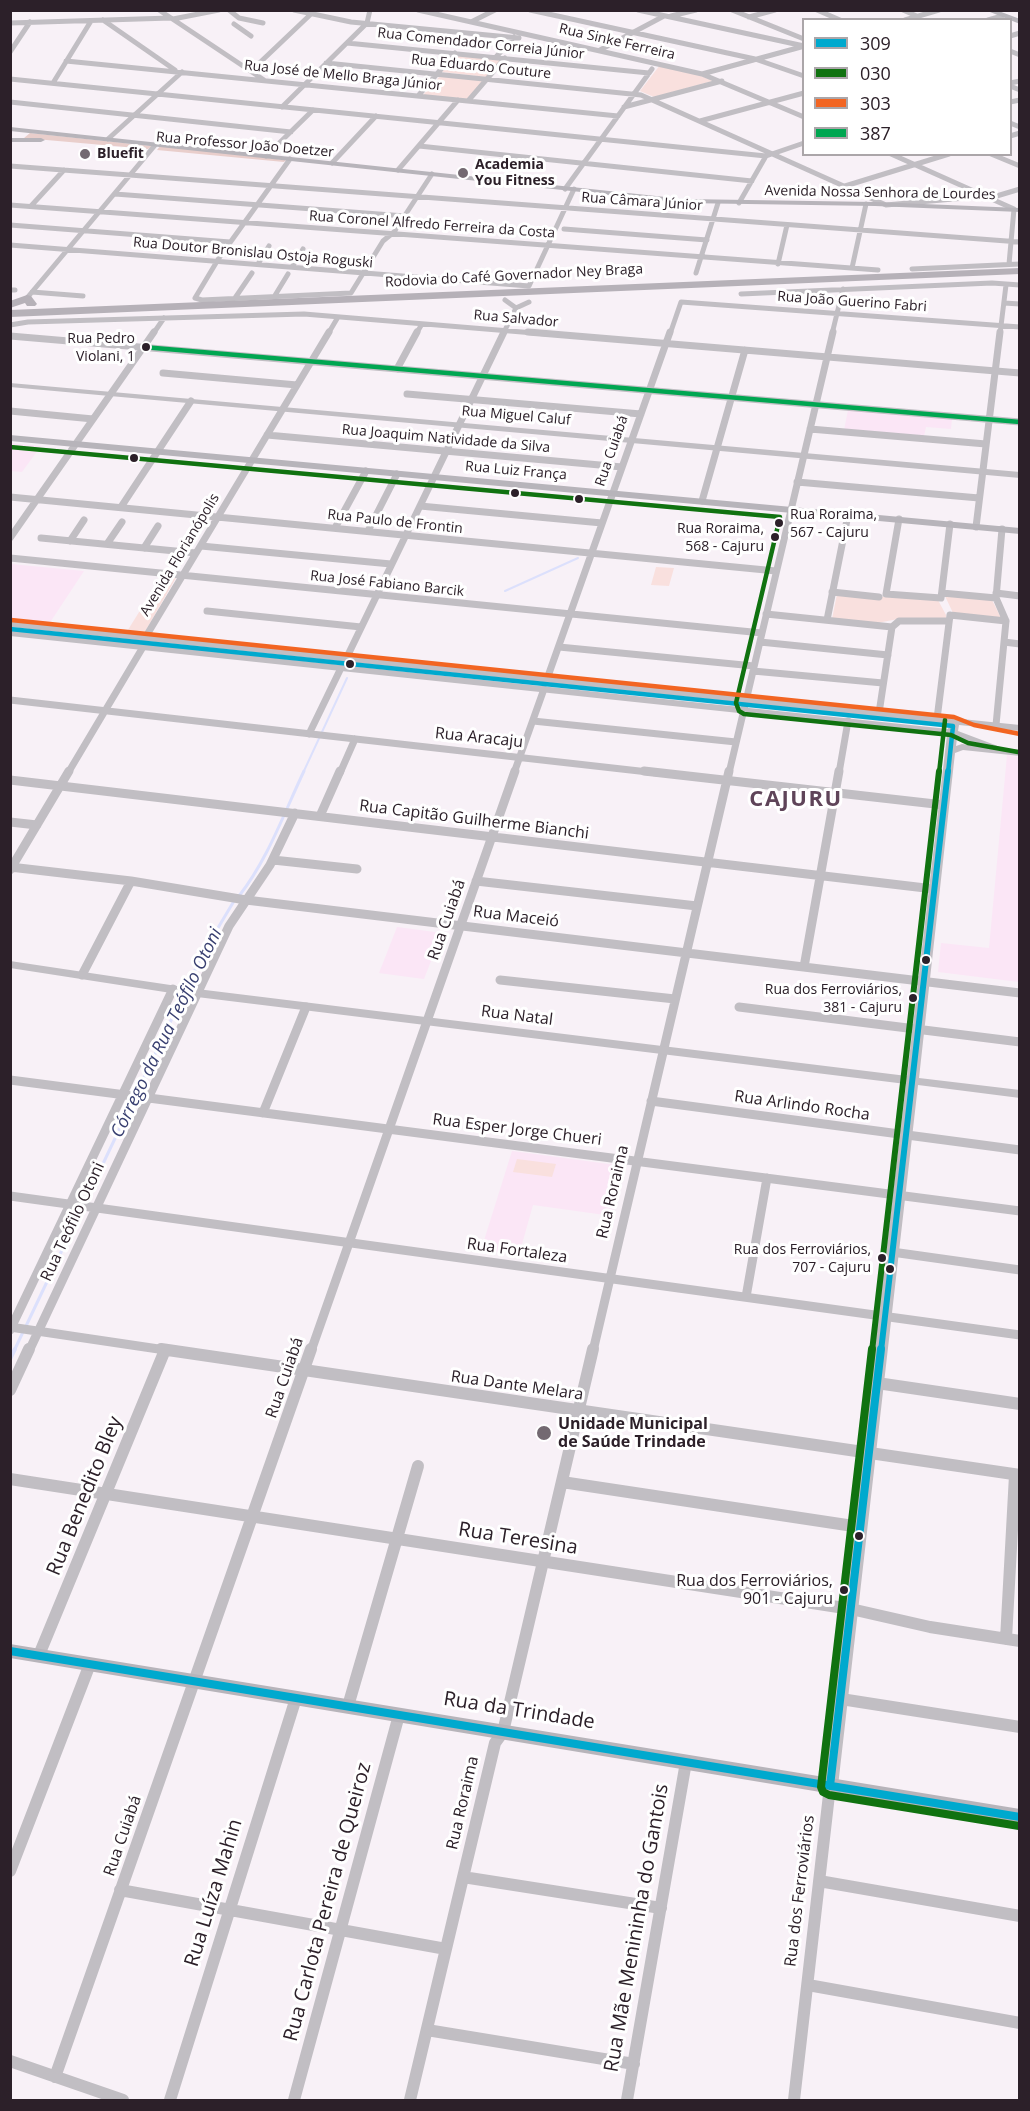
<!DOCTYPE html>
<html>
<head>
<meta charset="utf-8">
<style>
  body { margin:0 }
  #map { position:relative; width:1030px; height:2111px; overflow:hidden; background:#f8f1f7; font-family:"Open Sans",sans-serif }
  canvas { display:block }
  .frame { position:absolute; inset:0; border:12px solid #2c2029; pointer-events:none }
  .legend { position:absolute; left:802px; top:18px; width:210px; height:138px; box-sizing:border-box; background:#fff; border:2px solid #aba6a9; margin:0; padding:8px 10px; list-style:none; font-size:18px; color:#2c2029 }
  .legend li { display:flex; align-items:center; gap:12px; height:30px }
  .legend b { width:30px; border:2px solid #aba6a9 }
</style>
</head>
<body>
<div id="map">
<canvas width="1030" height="2111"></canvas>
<div class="frame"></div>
<ul class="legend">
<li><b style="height:8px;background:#00a9ce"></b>309</li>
<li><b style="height:8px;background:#107210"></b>030</li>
<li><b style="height:8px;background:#f26522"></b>303</li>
<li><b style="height:8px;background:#00a651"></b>387</li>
</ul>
</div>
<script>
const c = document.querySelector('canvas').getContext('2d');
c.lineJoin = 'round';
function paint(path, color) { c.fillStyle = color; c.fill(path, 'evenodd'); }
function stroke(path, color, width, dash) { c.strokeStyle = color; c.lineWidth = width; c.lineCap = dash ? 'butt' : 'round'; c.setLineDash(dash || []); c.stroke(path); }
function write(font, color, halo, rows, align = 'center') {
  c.font = font + ' "Open Sans",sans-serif'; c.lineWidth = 6; c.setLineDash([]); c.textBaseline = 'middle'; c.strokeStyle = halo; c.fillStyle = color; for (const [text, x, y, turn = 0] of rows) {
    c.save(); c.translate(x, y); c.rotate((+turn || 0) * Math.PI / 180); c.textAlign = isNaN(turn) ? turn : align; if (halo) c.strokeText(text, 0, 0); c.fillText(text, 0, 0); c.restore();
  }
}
const built = new Path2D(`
  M848,410L952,419L951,429L926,427L924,436L844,430Z
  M11,443L41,446L22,472L11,471Z
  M11,564L84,571L49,624L11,620Z
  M1007,755L1019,757V982L938,972L941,943L989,948Z
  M397,927L442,933L424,979L379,973Z
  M512,1151L624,1166L612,1216L533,1205L519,1255L481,1250Z`);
const green = new Path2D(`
  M459,55L501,60L486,77L442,72Z
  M660,65L699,75L713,81L654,97L640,91Z
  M440,76L484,80L467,99L423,95Z
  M656,567L674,568L669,586L651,585Z
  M161,577L176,578L143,635L126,633Z
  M837,594L938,600L946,615V619H898L877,623L832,619Z
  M945,596L992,600L1001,618L953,613Z
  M517,1159L556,1164L552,1177L513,1172Z`);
const forest = new Path2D(`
  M30,133L152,146L148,149L24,138Z
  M160,146L286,160L284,162L157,150Z`);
const streamFar2 = new Path2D(`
  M505,591L578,558
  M303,773L347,678`);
const streamFar1 = new Path2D(`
  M239,896C268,859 284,813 304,771
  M26,1326L203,953L234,901
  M14,1351L23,1332`);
const stream = new Path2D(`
  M10,1359L15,1349`);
const minorFar3 = new Path2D(`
  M159,10L264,80
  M229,10L239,18L263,23
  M294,10L351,22L519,38
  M418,10L702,74L804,117
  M530,10L755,59L804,76
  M638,10L804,46
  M732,10L804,39
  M817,10L840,20
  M903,10L919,17
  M671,16L696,10
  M749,17L775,10
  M173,19L219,10
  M103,20L175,70
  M905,20L939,10
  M988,20L1002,16
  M471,22L495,10
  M10,23L171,18
  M234,24L251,36
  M1010,36L1020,33
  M347,43L649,73
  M600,50L664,16
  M1010,51L1020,55
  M10,52L30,22
  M496,57L514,37
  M66,61L618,116
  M326,63L641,95L886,205L987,196
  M251,71L311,14
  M702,74L801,47
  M10,79L766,156
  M53,83L91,21
  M1010,83L1020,81
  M1010,86L1020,90
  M418,96L455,53
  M468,101L505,58
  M10,102L291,132
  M1010,102L1020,100
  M282,107L367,23L370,10
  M624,107L722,81
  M700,121L804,93
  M1010,123L1020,127
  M1010,136L1020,133
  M108,139L182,72
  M419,146L752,181
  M891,154L1014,209L1009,264
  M991,154L1020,166
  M266,156L313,110
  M290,159L219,258L195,298L202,300L351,293L383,241L394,232L432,174
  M332,163L376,116
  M10,166L1020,242
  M398,170L458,100
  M845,186L949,154
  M565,189L652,69
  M115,194L405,216
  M990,198L1020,189
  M739,203L766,156L804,143
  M10,205L878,270
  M31,206L64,170
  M10,225L230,242
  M564,229L707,240
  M10,245L529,286L574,189
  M258,264L269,246
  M778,264L787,225
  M292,267L303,249
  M852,268L866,204
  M912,269L1020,264
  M696,273L718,203
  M10,290H15
  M32,292L83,296
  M741,294L992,283L1020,285
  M274,297L288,274
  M27,298L156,144
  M235,298L252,273
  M505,300L516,308
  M1004,303L1020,304
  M10,325L28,322L304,314L546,334
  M153,334L164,318
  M328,334L338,317
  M416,334L422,324
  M503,334L516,308L529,302
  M670,334L681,302L1020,327
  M832,334L843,289
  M1000,334L1006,285`);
const minorFar2 = new Path2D(`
  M528,332L1020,373
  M10,336L1020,422
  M397,369L417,332
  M163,373L297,385
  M407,394L641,414
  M10,411L93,419
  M810,429L986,444
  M267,435L622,467
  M797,482L979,498
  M10,497L776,571
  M702,501L745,350
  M420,506L602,523
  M121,507L191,401
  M899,519L886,594L941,598
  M976,527L1000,332
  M335,528L366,471
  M368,531L397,474
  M10,538L154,332
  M41,538L196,553
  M70,541L84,520
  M107,544L122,522
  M201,546L391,564
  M144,548L158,526
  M10,558L762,633
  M832,592L879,597
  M942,593L996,598
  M996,593L1020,596
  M941,598L950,524
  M996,598L1002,529
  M996,598L1006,621
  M207,611L361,627
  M766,614L892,627
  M950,615L1006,621
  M827,620L848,515
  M892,627L899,621H949
  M760,642L888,655
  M1004,642L1020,644
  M559,647L754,666
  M346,659L504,332
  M753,671L883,683
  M547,679L670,332
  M10,700L657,773
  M879,713L892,627
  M937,719L950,615
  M533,721L736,742
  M996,725L1006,621
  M309,734L341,668
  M68,773L143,647L145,638L329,332
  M340,773L355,739
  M514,773L544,689
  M729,773L833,332
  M839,773L848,721`);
const minorFar1 = new Path2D(`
  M644,771L944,805
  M10,780L934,889
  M320,816L340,771
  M10,822L37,825
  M273,860L357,869
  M10,867L131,881L246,900L1020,993
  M10,870L69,771
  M476,881L697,906
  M804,967L839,771
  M82,975L131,881
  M500,980L675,999
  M739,1007L1020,1042
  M10,1080L1020,1211
  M651,1101L1020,1150
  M263,1113L306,1007
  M10,1196L1020,1335
  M892,1252L1020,1270
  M746,1297L767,1178
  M10,1327L172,1351
  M10,1330L173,989
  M29,1351L229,926L270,865L295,813
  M311,1351L515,771
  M593,1351L729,771`);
const minor = new Path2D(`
  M161,1349L1020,1475
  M877,1383L1020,1404
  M10,1390L29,1349
  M10,1479L851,1609L930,1627L1020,1641
  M562,1482L860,1527
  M1006,1639L1015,1475
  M39,1655L165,1350
  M841,1699L1020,1727
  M348,1706L418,1466
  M10,1871L90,1664
  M463,1877L661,1908
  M819,1881L1020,1916
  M120,1890L446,1949
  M808,1985L1020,2023
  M427,2030L634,2064
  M10,2061L123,2100
  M55,2077L311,1349
  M170,2100L296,1698
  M294,2100L399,1715
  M410,2100L495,1743L503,1732L593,1349
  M627,2100L686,1762
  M794,2100L830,1786`);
const tertiary = new Path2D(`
  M10,383L1020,472V478L10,387Z
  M10,621L1020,725V731L959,725L958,731L1003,748L1020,750V756L963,750L955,753L919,1078L1020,1090V1098L918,1085L838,1786L836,1791L830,1793L824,1791L822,1786L906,1084L197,997L10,968V961L197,989L907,1076L947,735L10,636V630L948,729L949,724L10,627ZM957,738L978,746L962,744L956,746Z`);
const secondary = new Path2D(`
  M985,10H996L1020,19V24Z
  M10,127L684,199L875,202L1020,208V212L875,206L684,203L10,131Z
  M10,138H41L45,140L41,142H10Z
  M10,435L1020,528V534L10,441Z
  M10,1644L1020,1809V1825L10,1658Z`);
const motorway = new Path2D(`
  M1020,268V274L10,317V310Z
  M27,295L31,296L37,304L35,306H27L25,303L10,308V301Z`);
const bus1Far2 = new Path2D(`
  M10,629L953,726L948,773`);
const bus1Far1 = new Path2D(`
  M881,1351L948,771`);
const bus1 = new Path2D(`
  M10,1651L1020,1817
  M830,1786L881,1349`);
const bus2Far2 = new Path2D(`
  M10,447L780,517L736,703L739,711L744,714L951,735L968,743L1018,752
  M939,773L945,720`);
const bus2Far1 = new Path2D(`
  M872,1351L939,771`);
const bus2 = new Path2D(`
  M872,1349L821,1787L823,1792L829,1795L1019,1826`);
const bus3 = new Path2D(`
  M11,620L954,717L974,725L1020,734`);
const bus4 = new Path2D(`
  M143,347L1020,422`);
const markers = [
  [85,154,6,"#736971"],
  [463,173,6,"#736971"],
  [146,347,5,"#2c2029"],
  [134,458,5,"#2c2029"],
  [515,493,5,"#2c2029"],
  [579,499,5,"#2c2029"],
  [779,523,5,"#2c2029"],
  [775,537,5,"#2c2029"],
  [350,664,5,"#2c2029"],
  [926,960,5,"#2c2029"],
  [913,998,5,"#2c2029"],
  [882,1258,5,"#2c2029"],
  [890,1269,5,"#2c2029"],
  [544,1433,8,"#736971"],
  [859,1536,5,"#2c2029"],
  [844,1590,5,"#2c2029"]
];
const farStreetnames = [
  ["Rua Sinke Ferreira",617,42,13],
  ["Rua Comendador Correia Júnior",481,44,6],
  ["Rua Eduardo Couture",481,67,6],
  ["Rua José de Mello Braga Júnior",343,76,6],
  ["Rua Professor João Doetzer",245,145,5],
  ["Avenida Nossa Senhora de Lourdes",880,193,1],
  ["Rua Câmara Júnior",642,202,4],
  ["Rua Coronel Alfredo Ferreira da Costa",432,225,4],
  ["Rua Doutor Bronislau Ostoja Roguski",253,253,5],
  ["Rodovia do Café Governador Ney Braga",514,276,-3],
  ["Rua João Guerino Fabri",852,302,4],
  ["Rua Salvador",516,319,5],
  ["Rua Miguel Caluf",516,416,5],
  ["Rua Joaquim Natividade da Silva",446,439,5],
  ["Rua Cuiabá",612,451,-71],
  ["Rua Luiz França",516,471,5],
  ["Rua Paulo de Frontin",395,522,6],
  ["Avenida Florianópolis",180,555,-59],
  ["Rua José Fabiano Barcik",387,584,6]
];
const farPoinames = [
  ["Bluefit",97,154],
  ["Academia",475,165],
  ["You Fitness",475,181]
];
const busNames = [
  ["Rua Pedro",135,339],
  ["Violani, 1",135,357],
  ["Rua Roraima,",790,515,"left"],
  ["567 - Cajuru",790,533,"left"],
  ["Rua Roraima,",764,529],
  ["568 - Cajuru",764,547],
  ["Rua dos Ferroviários,",902,990],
  ["381 - Cajuru",902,1008],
  ["Rua dos Ferroviários,",871,1250],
  ["707 - Cajuru",871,1268]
];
const streetNames = [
  ["Rua Aracaju",479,738,6],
  ["Rua Capitão Guilherme Bianchi",474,820,7],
  ["Rua Maceió",516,917,7],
  ["Rua Cuiabá",447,920,-71],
  ["Rua Natal",517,1016,7],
  ["Rua Arlindo Rocha",802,1106,8],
  ["Rua Esper Jorge Chueri",517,1130,7],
  ["Rua Roraima",613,1192,-77],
  ["Rua Teófilo Otoni",73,1222,-65],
  ["Rua Fortaleza",517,1251,8],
  ["Rua Cuiabá",285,1378,-71],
  ["Rua Dante Melara",517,1386,8],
  ["Rua Roraima",463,1803,-77],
  ["Rua Cuiabá",123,1836,-71],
  ["Rua dos Ferroviários",800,1891,-83]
];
const poiNames = [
  ["Unidade Municipal",558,1424],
  ["de Saúde Trindade",558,1442]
];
const nearBusnames = [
  ["Rua dos Ferroviários,",833,1581],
  ["901 - Cajuru",833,1599]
];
const waterNames = [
  ["Córrego da Rua Teófilo Otoni",167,1033,-64]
];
const nearStreetnames = [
  ["Rua Benedito Bley",85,1496,-68],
  ["Rua Teresina",518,1539,9],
  ["Rua da Trindade",519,1711,9],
  ["Rua Luíza Mahin",214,1893,-73],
  ["Rua Carlota Pereira de Queiroz",328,1902,-75],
  ["Rua Mãe Menininha do Gantois",637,1928,-80]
];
const districtNames = [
  ["CAJURU",796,800]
];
paint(built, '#fbe6f6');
paint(green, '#f9e0de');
paint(forest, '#e9cecb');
stroke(streamFar2, '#dce0fc', 2);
stroke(streamFar1, '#dce0fc', 3);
stroke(stream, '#dce0fc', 4);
stroke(minorFar3, '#c1bec3', 5);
stroke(minorFar2, '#c1bec3', 7);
stroke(minorFar1, '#c1bec3', 9);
stroke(minor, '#c1bec3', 12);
paint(tertiary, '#c1bec3');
paint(secondary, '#b7b4ba');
paint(motorway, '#b6b1b8');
stroke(bus1Far2, '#00a9ce', 4.5);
stroke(bus1Far1, '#00a9ce', 6);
stroke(bus1, '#00a9ce', 8);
stroke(bus2Far2, '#107210', 4.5);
stroke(bus2Far1, '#107210', 6);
stroke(bus2, '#107210', 8);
stroke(bus3, '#f26522', 4.5);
stroke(bus4, '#00a651', 4.5);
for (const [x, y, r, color] of markers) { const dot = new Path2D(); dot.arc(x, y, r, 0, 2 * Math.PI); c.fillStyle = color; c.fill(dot); stroke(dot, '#fff', 2); }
write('14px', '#2c2029', '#fff', farStreetnames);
write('bold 14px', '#2c2029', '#fff', farPoinames, 'left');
write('14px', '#2c2029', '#fff', busNames, 'right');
write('16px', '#2c2029', '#fff', streetNames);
write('bold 16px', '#2c2029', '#fff', poiNames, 'left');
write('16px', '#2c2029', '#fff', nearBusnames, 'right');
write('italic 18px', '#394071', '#fff', waterNames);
write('20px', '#2c2029', '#fff', nearStreetnames);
c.letterSpacing = '1.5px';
write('bold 22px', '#5f4459', '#fff', districtNames);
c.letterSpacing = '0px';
</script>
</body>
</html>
